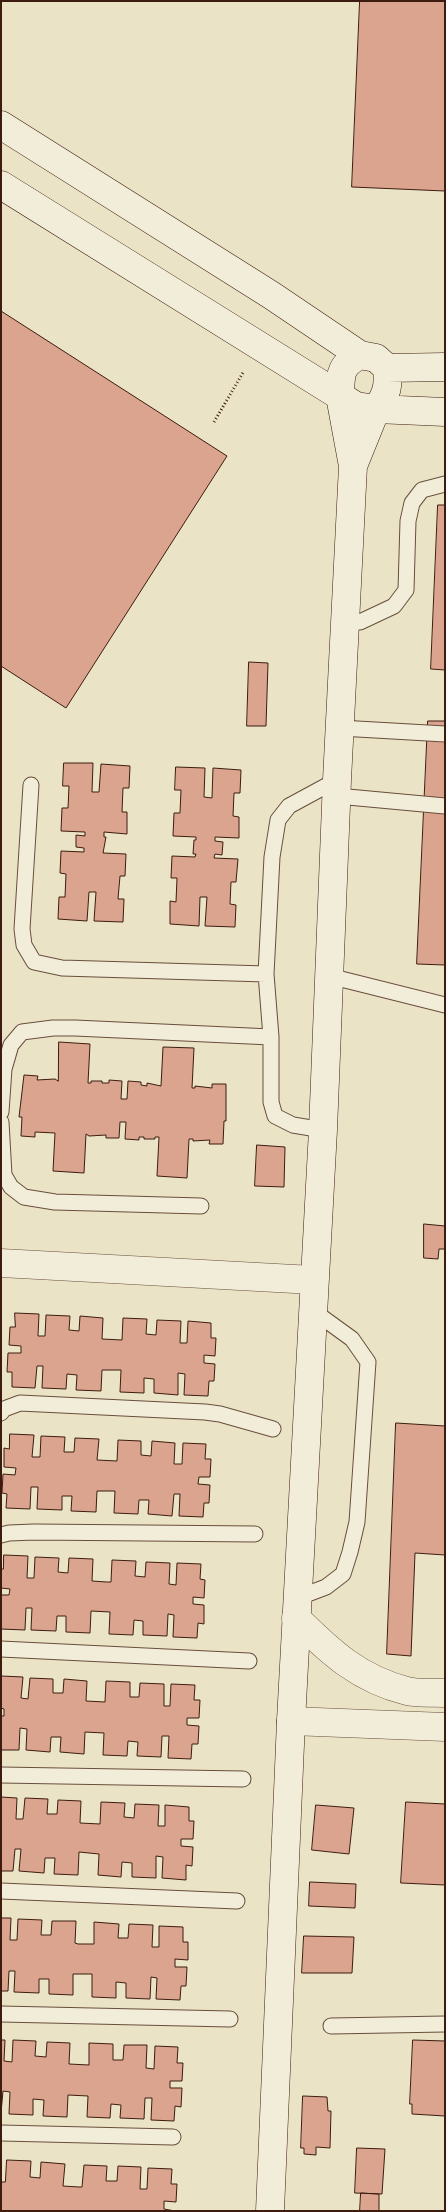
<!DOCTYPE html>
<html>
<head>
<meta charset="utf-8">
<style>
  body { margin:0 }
  #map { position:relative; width:446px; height:2212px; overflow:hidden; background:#ebe3c5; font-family:"IM FELL DW Pica",serif }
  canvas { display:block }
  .frame { position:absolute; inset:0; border:2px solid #3d1c0f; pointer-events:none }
</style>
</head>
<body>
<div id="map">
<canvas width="446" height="2212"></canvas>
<div class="frame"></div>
</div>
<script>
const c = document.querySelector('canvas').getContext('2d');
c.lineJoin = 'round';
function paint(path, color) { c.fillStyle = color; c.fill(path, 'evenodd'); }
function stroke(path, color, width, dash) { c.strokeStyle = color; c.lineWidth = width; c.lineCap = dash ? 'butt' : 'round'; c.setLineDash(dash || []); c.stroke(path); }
const building = new Path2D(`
  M360,1H445V191L352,187Z
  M1,311L227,456L66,708L1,666Z
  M438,505H445V670L431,669Z
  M249,662L268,663L266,726H247Z
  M428,721H445V965L417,964Z
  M64,763H93L92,792H99L101,764L130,766L129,788H123L122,812H127V834L104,832V837H106L103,853L126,854L125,876H120L118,899H124L123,922L94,921L96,892H89L87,921L58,919L59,897H65L66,874L60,873L61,851L84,852V848L76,847V835L85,836V832L61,831L62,808H68L69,786H63Z
  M176,767L205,768L204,797L212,798L213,768L241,770L240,793H234L233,816L239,817V838L215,837V841L223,842L222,855L215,854L214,858L238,859L236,882H231L230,904L236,905L235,927L205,926L207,897H200L199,926L170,924V901L176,902L177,878H171L172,856L195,857L196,854H193L194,840H196V837L173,836L174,813H180L181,790H175Z
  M59,1042L90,1044L88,1083H91V1081H102V1083H109V1080L122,1081L121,1099H127L128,1081L141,1082V1085L147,1086V1083L161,1086L163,1047L194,1048L192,1088H195V1086L212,1088V1084H226V1121H224L223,1144H209L210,1140L193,1141V1139H189L187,1178L157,1176L159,1137H155V1139H144V1137H139V1140L125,1139L126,1122H120L119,1138H106V1135L89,1136L86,1134L84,1173L53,1171L55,1133L35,1132V1137L21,1136L22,1117H19L24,1075L38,1076L37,1080L55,1079L58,1081Z
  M257,1145L285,1147L284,1187L255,1186Z
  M424,1224L445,1226V1249H439L438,1259L424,1258Z
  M15,1313L39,1314L38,1336H45L46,1315L70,1316L69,1330L79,1331L80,1316L103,1318L102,1339L122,1340L123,1318L147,1319L146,1334L156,1335L157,1320L181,1321L180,1343H187L188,1321L211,1323V1338H216L215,1356L204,1355V1363L215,1364L214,1381H209L208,1396L184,1395L185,1374L178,1373V1395L154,1393V1379L144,1378V1393L120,1392L121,1370H102L101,1391L76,1390L77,1375L67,1374L66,1389L42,1388L43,1366H37L35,1388L12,1387V1372H7L8,1353H21V1346L9,1345L10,1327H15Z
  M396,1423L445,1426V1555L415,1553L411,1656L387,1654Z
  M10,1434L34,1435L32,1457H40L41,1436L65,1437L64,1452H74L75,1438L99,1439L97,1460L117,1461L118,1440L141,1441V1455L151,1456L152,1441L175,1443L174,1464H182L183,1443L206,1444L205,1459H211L210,1477H199L198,1484L210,1485L209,1503H204L203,1517L179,1516L180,1494H174L172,1516L148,1514L149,1500H139L138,1514L114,1513L115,1491H97L96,1512L71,1511L72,1496H62V1510L37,1509L38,1487H31L30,1509L6,1508L7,1494L2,1493L3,1474L15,1475L16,1468L4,1467V1448L9,1449Z
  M4,1555L28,1556L27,1578H34L35,1557L59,1558L58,1572L68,1573L69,1558L93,1559L92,1581L107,1582H111L112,1560L136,1561L135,1576L145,1577L146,1562L170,1563L169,1584L176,1585L177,1563L201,1564L200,1579L205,1580L204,1598L193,1597V1604L204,1605V1624L198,1623L197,1638L173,1637L174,1615L168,1614L167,1636L143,1635V1621L134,1620L133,1635L109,1634L110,1612L91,1611L90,1633L66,1632V1616H57L56,1631L31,1630L32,1608H26L25,1630L1,1629V1595H9L10,1589L1,1588V1569H3Z
  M1,1676L23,1677L21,1698L28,1699L30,1678L53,1679V1693H63L64,1679L87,1681L86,1701L105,1702L106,1681L130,1682V1697H139L140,1683L164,1684V1706H170L171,1684L195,1685L194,1700H200L199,1718H187V1725L199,1726L198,1744H192L191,1759L168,1758L169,1736H162L161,1757L137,1756L138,1742L128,1741L127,1756L103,1755L104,1733L85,1732L84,1754L60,1752L61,1737H51L50,1752L26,1750L27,1729L20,1728L19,1750H1V1716H4V1709L1,1708Z
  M1,1797L17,1798L16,1819H23L25,1798L48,1799L47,1814H57L58,1800L81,1801L80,1823L100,1824L101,1802L125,1803L124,1817L134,1818L135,1804L159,1805L158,1826H165V1805L189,1807V1821H194L193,1839H181V1846L193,1847L192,1866L186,1865V1880L162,1878L163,1857L156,1856V1878L132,1877V1863L122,1862L121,1877L98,1875L99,1854L79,1852L78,1875L54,1874L55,1858H45L44,1873L19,1871L21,1849H15L13,1871H1Z
  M406,1802L445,1804V1885L401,1883Z
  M316,1805L354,1808L349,1854L312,1850Z
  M310,1882L356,1884L355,1908L309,1906Z
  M1,1918H11L10,1940H17L18,1919L42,1920L41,1935H51L52,1921H76L75,1943L78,1944H94V1922L119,1924L118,1938H128L129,1924L153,1925L152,1947H159V1926L183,1927V1942H188V1960L175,1959V1967H187L186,1986H181L180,2000L156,1999L157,1978L151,1977L150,1999L126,1998V1983L116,1982V1998L92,1997V1974H73V1995L49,1994V1979H39V1993L14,1992L15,1971H9L8,1991H1Z
  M304,1936L354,1937L352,1973H302Z
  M1,2040H5L4,2061L12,2062L13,2040L36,2041L35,2056L46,2057L47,2042L70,2043L69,2064L89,2065V2043L113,2044V2060H123L124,2045H147L146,2068L154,2069L155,2046L178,2047L177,2063H183L182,2081H170V2088H182L181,2107L175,2106L174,2121L151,2120L152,2098H145L144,2119L120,2118L121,2105L111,2104L110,2118L87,2117L88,2096L68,2095L67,2117L43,2116L44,2100L33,2099V2115L9,2114L10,2092L3,2091L1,2113Z
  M413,2040L445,2041V2116L412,2114V2104H410Z
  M303,2096L327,2097L328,2111H331L330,2148L316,2147V2155L304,2154V2148H301Z
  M357,2148L385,2149L382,2194L355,2193Z
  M7,2160L31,2161L30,2177L40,2178L41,2162L65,2164L63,2186L79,2187H82L84,2165L107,2166L106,2181H117L118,2166L141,2167L140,2189H147L148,2168L172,2169L171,2184H177L176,2202L164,2201V2209L175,2211H1V2182H5Z
  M361,2193L379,2194V2211H360Z`);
const path = new Path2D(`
  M214,422L244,371`);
const lane = new Path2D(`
  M345,622H360L394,606L406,590L408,521L412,503L422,490L445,484
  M340,728L445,734
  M31,785L22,929L24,945L34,962L62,968L266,974
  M337,796L445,806
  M329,976L445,1005
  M1,1112L4,1069L11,1045L22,1032L53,1028H75L271,1037
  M1,1122L4,1175L11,1187L24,1197L55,1202L201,1206
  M323,1130L293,1125L275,1116L271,1102V1037L266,974L272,857L278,820L289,806L337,780
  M1,1413L4,1409L20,1403L205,1412L220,1414L273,1429
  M1,1535L9,1533L34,1532L255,1534
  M297,1598L326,1587L343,1574L350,1552L357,1522L368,1362L352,1339L312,1310
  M1,1649L249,1661
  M1,1775L243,1779
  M1,1891L237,1901
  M1,2014L230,2019
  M331,2026L445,2024
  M1,2133L173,2137`);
const street = new Path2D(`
  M1,1263L313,1280
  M296,1618C330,1652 359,1679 407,1691C418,1694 433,1692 445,1693
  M291,1721L445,1727`);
const secondary = new Path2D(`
  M1,125L271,295L360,355L376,358L387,368C389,385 387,395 376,409L356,406L340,396C341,374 339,366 360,355
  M1,185L340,396L353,466L337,780L323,1130L291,1721L270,2211
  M387,368L445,367
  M353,466L376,409L445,412`);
paint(building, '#daa48f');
stroke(building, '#3d1c0f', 1);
stroke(lane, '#684e3c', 17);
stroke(street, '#684e3c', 29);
stroke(secondary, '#3d1c0f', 29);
stroke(path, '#3d1c0f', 3, [1, 2.5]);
stroke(lane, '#f2edd9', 15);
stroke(street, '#f2edd9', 28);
stroke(secondary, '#f2edd9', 28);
</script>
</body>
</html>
